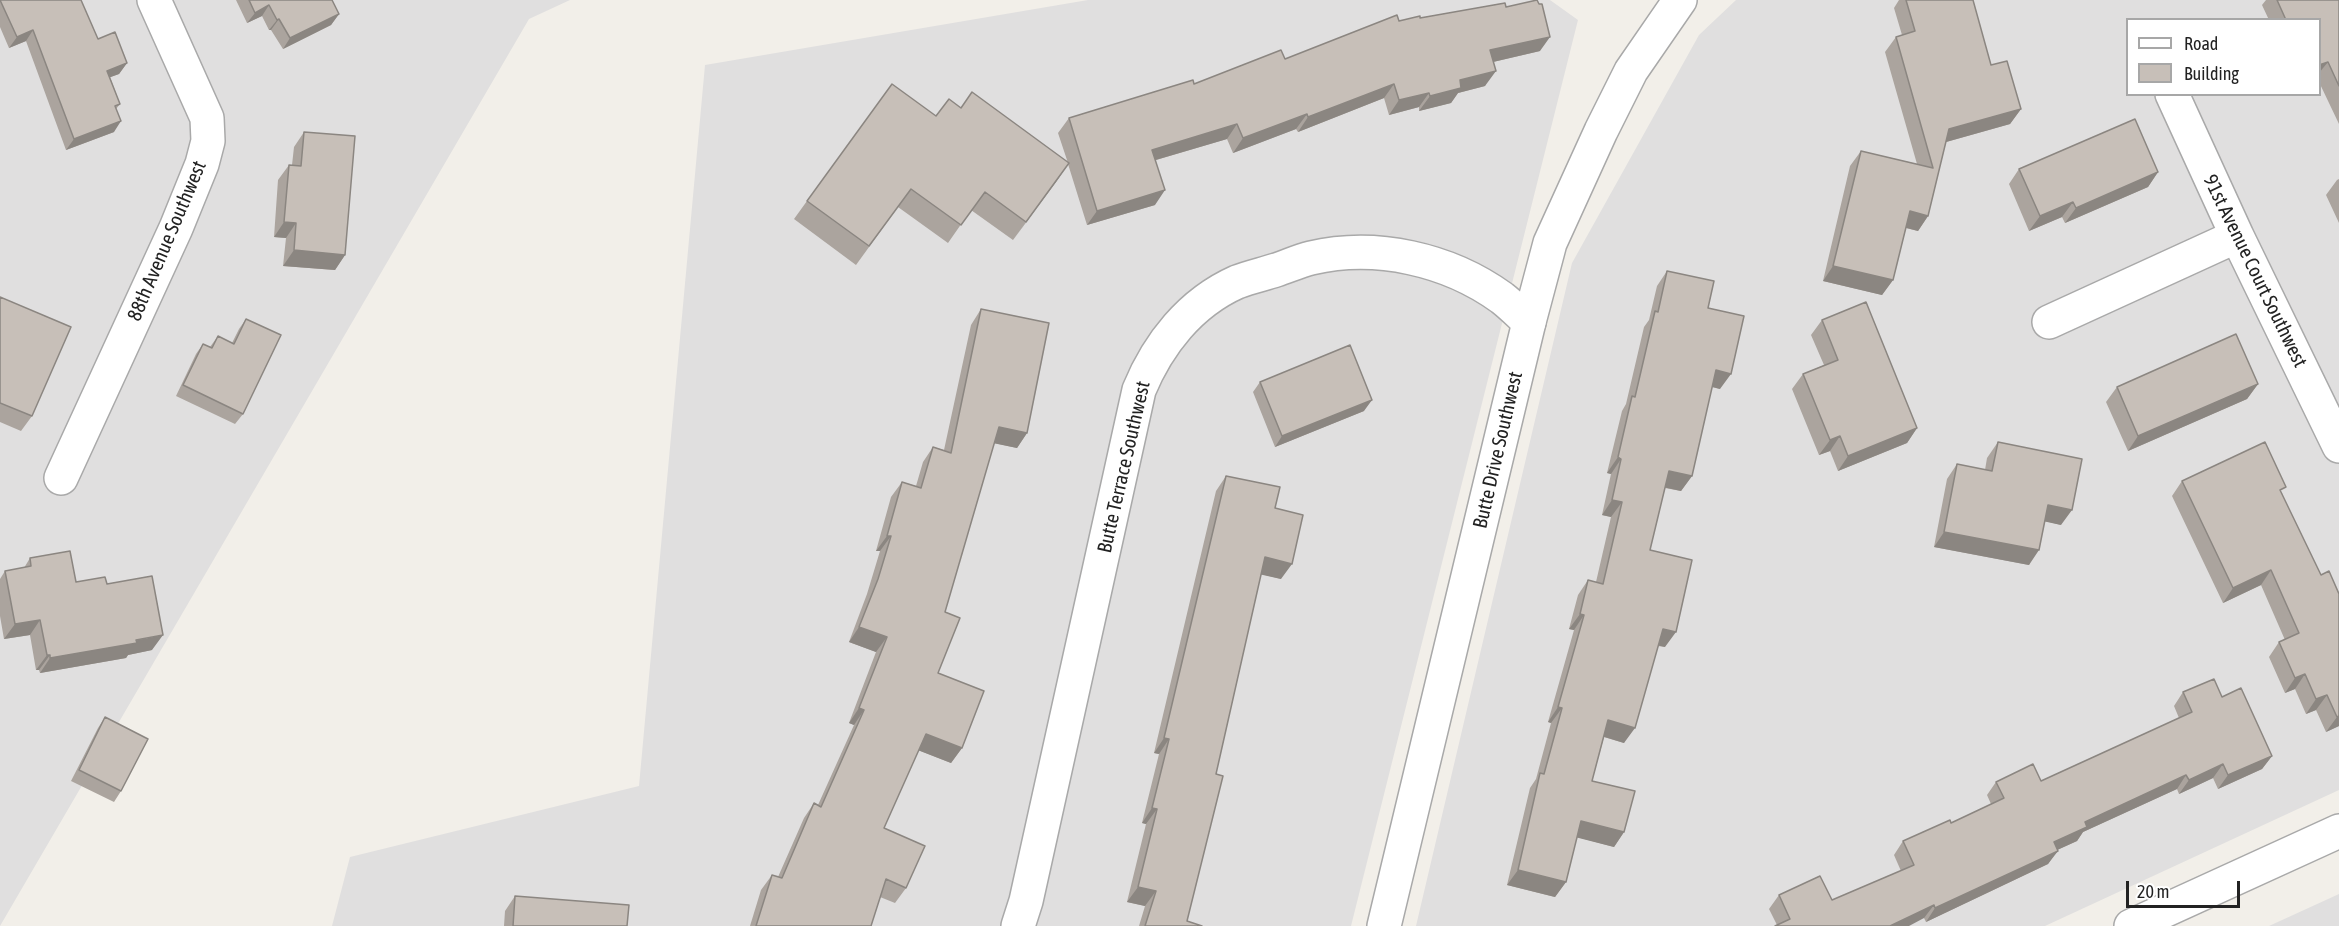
<!DOCTYPE html>
<html>
<head>
<meta charset="utf-8">
<style>
  body { margin:0 }
  #map { position:relative; width:2339px; height:926px; overflow:hidden; background:#f2efe9; font-family:"Asap Condensed",sans-serif }
  canvas { display:block }
  .legend { position:absolute; left:2126px; top:18px; width:195px; height:78px; box-sizing:border-box; background:#fff; border:2px solid #a7a7a7; margin:0; padding:8px 10px; list-style:none; font-size:18px; color:#222 }
  .legend li { display:flex; align-items:center; gap:12px; height:30px }
  .legend b { width:30px; border:2px solid #a7a7a7 }
  .scale { position:absolute; left:2126px; top:881px; width:114px; height:27px; box-sizing:border-box; border:3px solid #222; border-top:0; padding-left:8px; font-size:18px; line-height:21px; white-space:nowrap; color:#222; -webkit-text-stroke:4px #fff; paint-order:stroke }
</style>
</head>
<body>
<div id="map">
<canvas width="2339" height="926"></canvas>
<ul class="legend">
<li><b style="height:8px;background:#fff"></b>Road</li>
<li><b style="height:16px;background:#c7bfb8"></b>Building</li>
</ul>
<div class="scale">20 m</div>
</div>
<script>
const c = document.querySelector('canvas').getContext('2d');
c.lineJoin = 'round';
function paint(path, color) { c.fillStyle = color; c.fill(path, 'evenodd'); }
function stroke(path, color, width, dash) { c.strokeStyle = color; c.lineWidth = width; c.lineCap = dash ? 'butt' : 'round'; c.setLineDash(dash || []); c.stroke(path); }
function write(font, color, halo, rows, align = 'center') {
  c.font = font + ' "Asap Condensed",sans-serif'; c.lineWidth = 4.5; c.setLineDash([]); c.textBaseline = 'middle'; c.strokeStyle = halo; c.fillStyle = color; for (const [text, x, y, turn = 0] of rows) {
    c.save(); c.translate(x, y); c.rotate((+turn || 0) * Math.PI / 180); c.textAlign = isNaN(turn) ? turn : align; if (halo) c.strokeText(text, 0, 0); c.fillText(text, 0, 0); c.restore();
  }
}
const residential = new Path2D(`
  M0,0H570L529,19L0,926Z
  M1088,0H1550L1578,20L1351,926H332L350,857L639,786L705,65Z
  M1736,0H2339V790L2045,926H1416L1572,263L1699,35ZM2128,20H2320V94H2128Z
  M2339,894V926H2269Z`);
const minor = new Path2D(`
  M2172,94L2237,236L2339,446
  M2049,322L2237,236
  M61,478L176,228L202,164L208,141L207,118L154,0
  M1018,926L1026,901L1139,390C1158,344 1190,303 1237,282C1250,277 1264,274 1276,270C1288,266 1299,261 1311,258C1376,243 1448,259 1502,298C1511,305 1520,314 1529,322`);
const tertiary = new Path2D(`
  M1384,926L1529,322L1550,243L1601,131L1631,71L1680,0
  M2131,926L2339,831`);
const wall = new Path2D(`
  M0,0L98,39L127,63L119,74L110,77L120,104L116,109L114,132L66,150L26,41L9,48L0,27Z
  M236,0H332L339,14L331,25L283,49L271,30H269L262,16L247,23Z
  M1899,0H1973L1991,65L2021,109L2010,124L1946,142L1928,216L1918,231L1906,228L1893,280L1882,295L1823,281L1850,166L1861,151L1917,164L1885,52L1896,37L1902,35L1894,8Z
  M2266,0H2339V124L2319,82V20H2269L2262,5Z
  M1506,7L1540,51L1493,62L1485,86L1458,93L1451,103L1419,111V107L1389,115L1384,98L1298,132L1296,129L1233,153L1227,139L1156,160L1155,205L1087,225L1068,164L1013,240L971,210L948,243L898,207L856,265L794,219L807,201L936,116L961,108L1068,163L1058,133L1069,118L1285,59L1399,21Z
  M304,132L345,255L335,270L283,266L286,238L274,237L278,180L289,165H292L294,147Z
  M2019,169L2158,172L2148,187L2065,223L2062,217L2029,231L2009,184Z
  M2339,179V223L2326,195L2337,180Z
  M1667,271L1708,308L1720,389L1712,387L1692,476L1681,491L1665,488L1650,550L1665,647L1658,646L1624,743L1604,737L1592,781L1624,832L1614,847L1577,837L1566,882L1555,897L1507,885L1530,788L1536,779L1551,723L1548,722L1574,630L1569,629L1578,595L1588,580L1596,582L1611,517L1602,515L1611,474L1607,473L1622,411L1626,404L1644,327L1649,320L1657,286Z
  M0,297L32,416L21,431L0,422Z
  M981,309L1027,433L1017,448L994,443L945,612L938,673L962,748L951,763L918,750L884,828L906,888L895,903L880,897L871,926H750L761,890L772,875L778,877L804,818L814,803L818,805L854,725L849,723L876,652L849,642L867,594L880,551H876L891,497L902,482L916,486L923,462L933,447L944,450L971,325Z
  M246,319L243,414L235,424L176,396L196,354L203,344L210,347L218,336L232,343L239,329Z
  M1822,320L1917,428L1907,443L1838,471L1830,451L1819,455L1792,389L1803,374L1824,365L1811,335Z
  M1260,382L1364,411L1275,447L1253,392Z
  M2258,384L2247,399L2128,451L2106,402L2117,387Z
  M1998,442L2061,525L2045,521L2029,565L1934,547L1947,479L1957,464L1985,470L1987,458Z
  M1226,476L1275,508L1281,579L1261,574L1216,774L1187,921L1202,926H1139L1145,906L1127,902L1146,824L1142,823L1159,754L1154,753L1216,491Z
  M2182,481L2282,493L2339,726L2326,732L2316,710L2306,714L2295,689L2285,693L2269,657L2279,642L2285,640L2261,585L2223,603L2172,496Z
  M30,558L76,582L107,584L152,650L128,655L126,658L40,673L39,670H36L30,635L4,639L0,616V579L5,571L24,568Z
  M2183,692L2222,697L2272,756L2262,769L2218,789L2213,778L2179,794L2177,789L2083,832L2077,841L2057,850L2048,864L1926,922L1924,918L1777,925L1769,909L1779,895L1832,900L1901,871L1894,855L1903,841L1951,823L1991,804L1987,795L1996,782L2041,781L2179,718L2174,706Z
  M105,717L121,791L114,802L71,781L98,728Z
  M515,896L627,926H504L505,911Z`);
const shadedWall = new Path2D(`
  M269,5L262,16L247,23L255,13Z
  M339,14L331,25L283,49L290,38Z
  M279,19L271,30H269L277,20Z
  M33,30L26,41L9,48L17,37Z
  M1550,37L1540,51L1480,65L1490,50Z
  M2328,62L2319,73V65Z
  M127,63L119,74L100,81L107,71Z
  M1496,71L1485,86L1458,93L1451,103L1419,111L1430,96L1460,80Z
  M1394,84L1384,98L1298,132L1308,117Z
  M1429,93L1419,107L1389,115L1399,100Z
  M2021,109L2010,124L1939,144L1949,129Z
  M1307,114L1296,129L1233,153L1243,138Z
  M121,121L114,132L66,150L74,139Z
  M1237,124L1227,139L1142,164L1152,150Z
  M1069,163L1056,182L1013,240L1026,222Z
  M2158,172L2148,187L2065,223L2076,208Z
  M1165,190L1155,205L1087,225L1097,211Z
  M2073,202L2062,217L2029,231L2040,216Z
  M1910,211L1928,216L1918,231L1899,226Z
  M284,222L296,223L286,238L274,237Z
  M294,250L345,255L335,270L283,266Z
  M1833,266L1893,280L1882,295L1823,281Z
  M1716,370L1731,374L1720,389L1705,385Z
  M2258,384L2247,399L2128,451L2138,436Z
  M1372,400L1364,411L1275,447L1282,436Z
  M999,427L1027,433L1017,448L988,442Z
  M1917,428L1907,443L1838,471L1848,456Z
  M1840,436L1830,451L1819,455L1830,440Z
  M1618,457L1621,459L1611,474L1607,473Z
  M1669,471L1692,476L1681,491L1658,486Z
  M1612,500L1622,502L1611,517L1602,515Z
  M2048,505L2072,510L2061,525L2038,520Z
  M1944,532L2039,550L2029,565L1934,547Z
  M887,536H891L880,551H876Z
  M1265,557L1292,564L1281,579L1254,573Z
  M2271,570L2261,585L2223,603L2233,588Z
  M1580,614L1584,615L1574,630L1569,629Z
  M40,620L30,635L4,639L15,624Z
  M859,627L887,637L876,652L849,642Z
  M1663,629L1676,632L1665,647L1652,644Z
  M163,635L152,650L128,655L126,658L40,673L50,658Z
  M47,655H50L39,670H36Z
  M2305,674L2295,689L2285,693L2295,678Z
  M2327,695L2316,710L2306,714L2316,699Z
  M1558,707L1562,708L1551,723L1548,722Z
  M859,708L864,710L854,725L849,723Z
  M2339,716V726L2326,732L2337,717Z
  M1608,720L1635,728L1624,743L1598,735Z
  M926,734L962,748L951,763L915,749Z
  M1164,738L1169,739L1159,754L1154,753Z
  M2272,756L2262,769L2218,789L2228,775Z
  M2223,764L2213,778L2179,794L2189,780Z
  M2186,775L2177,789L2083,832L2077,841L2044,856L2054,842L2085,822Z
  M1152,808L1157,809L1146,824L1142,823Z
  M1581,821L1624,832L1614,847L1571,836Z
  M2058,851L2048,864L1926,922L1935,908Z
  M1518,870L1566,882L1555,897L1507,885Z
  M1138,887L1156,891L1145,906L1127,902Z
  M1934,905L1924,918L1909,926H1890Z`);
const building = new Path2D(`
  M0,0H81L98,39L115,32L127,63L107,71L120,104L115,106L121,121L74,139L33,30L17,37Z
  M249,0H332L339,14L290,38L279,19L277,20L269,5L255,13Z
  M1537,0L1539,4H1542L1550,37L1490,50L1496,71L1460,80L1461,88L1430,96L1429,93L1399,100L1394,84L1308,117L1307,114L1243,138L1237,124L1152,150L1165,190L1097,211L1069,118L1193,80L1194,84L1281,50L1285,59L1397,15L1399,21L1420,16V18L1505,3L1506,7Z
  M1906,0H1973L1991,65L2007,61L2021,109L1949,129L1928,216L1910,211L1893,280L1833,266L1861,151L1933,168L1896,37L1915,31Z
  M2277,0H2339V86L2328,62L2319,65V20H2286Z
  M892,84L936,116L949,99L961,108L972,92L1069,163L1026,222L985,192L961,225L911,189L869,246L807,201Z
  M2135,119L2158,172L2076,208L2073,202L2040,216L2019,169Z
  M304,132L355,136L345,255L294,250L296,223L284,222L289,165L301,166Z
  M1667,271L1714,281L1708,308L1744,316L1731,374L1716,370L1692,476L1669,471L1650,550L1692,560L1676,632L1663,629L1635,728L1608,720L1592,781L1635,791L1624,832L1581,821L1566,882L1518,870L1540,773L1544,774L1562,708L1558,707L1584,615L1580,614L1588,580L1603,584L1622,502L1612,500L1621,459L1618,457L1632,396L1635,397L1655,311L1658,312Z
  M0,297L71,327L32,416L0,403Z
  M1866,302L1917,428L1848,456L1840,436L1830,440L1803,374L1838,360L1822,320Z
  M981,309L1049,323L1027,433L999,427L945,612L960,618L938,673L984,691L962,748L926,734L884,828L925,846L906,888L886,879L871,926H756L772,875L782,878L814,803L821,807L864,710L859,708L887,637L859,627L878,579L891,536H887L902,482L921,488L933,447L951,453Z
  M246,319L281,335L243,414L183,385L203,344L212,348L218,336L234,344Z
  M2236,334L2258,384L2138,436L2117,387Z
  M1350,345L1372,400L1282,436L1260,382Z
  M1998,442L2082,459L2072,510L2048,505L2039,550L1944,532L1957,464L1992,471Z
  M2265,442L2286,487L2280,490L2321,575L2329,571L2339,594V716L2337,717L2327,695L2316,699L2305,674L2295,678L2279,642L2299,633L2271,570L2233,588L2182,481Z
  M1226,476L1280,487L1275,508L1303,515L1292,564L1265,557L1216,774L1223,776L1187,921L1202,926H1145L1156,891L1138,887L1157,809L1152,808L1169,739L1164,738Z
  M70,551L76,582L105,577L107,584L152,576L163,635L136,640L137,643L50,658V655H47L40,620L15,624L5,571L31,566L30,558Z
  M2214,679L2222,697L2241,688L2272,756L2228,775L2223,764L2189,780L2186,775L2085,822L2087,827L2054,842L2058,851L1935,908L1934,905L1890,926H1775L1790,919L1779,895L1820,876L1832,900L1914,865L1903,841L1950,820L1951,823L2004,798L1996,782L2033,764L2041,781L2192,712L2183,692Z
  M105,717L148,739L121,791L79,770Z
  M515,896L629,905L627,926H513Z`);
const streetNames = [
  ["88th Avenue Southwest",167,241,-67],
  ["91st Avenue Court Southwest",2255,271,64],
  ["Butte Drive Southwest",1498,450,-77],
  ["Butte Terrace Southwest",1124,467,-77]
];
paint(residential, '#e0dfdf');
stroke(minor, '#a9a9a9', 36);
stroke(tertiary, '#a9a9a9', 36);
stroke(minor, '#fff', 33);
stroke(tertiary, '#fff', 33);
paint(wall, '#aba49e');
paint(shadedWall, '#8b8681');
paint(building, '#c7bfb8');
stroke(building, '#8b8681', 1.5);
write('20px', '#222', '#fff', streetNames);
</script>
</body>
</html>
